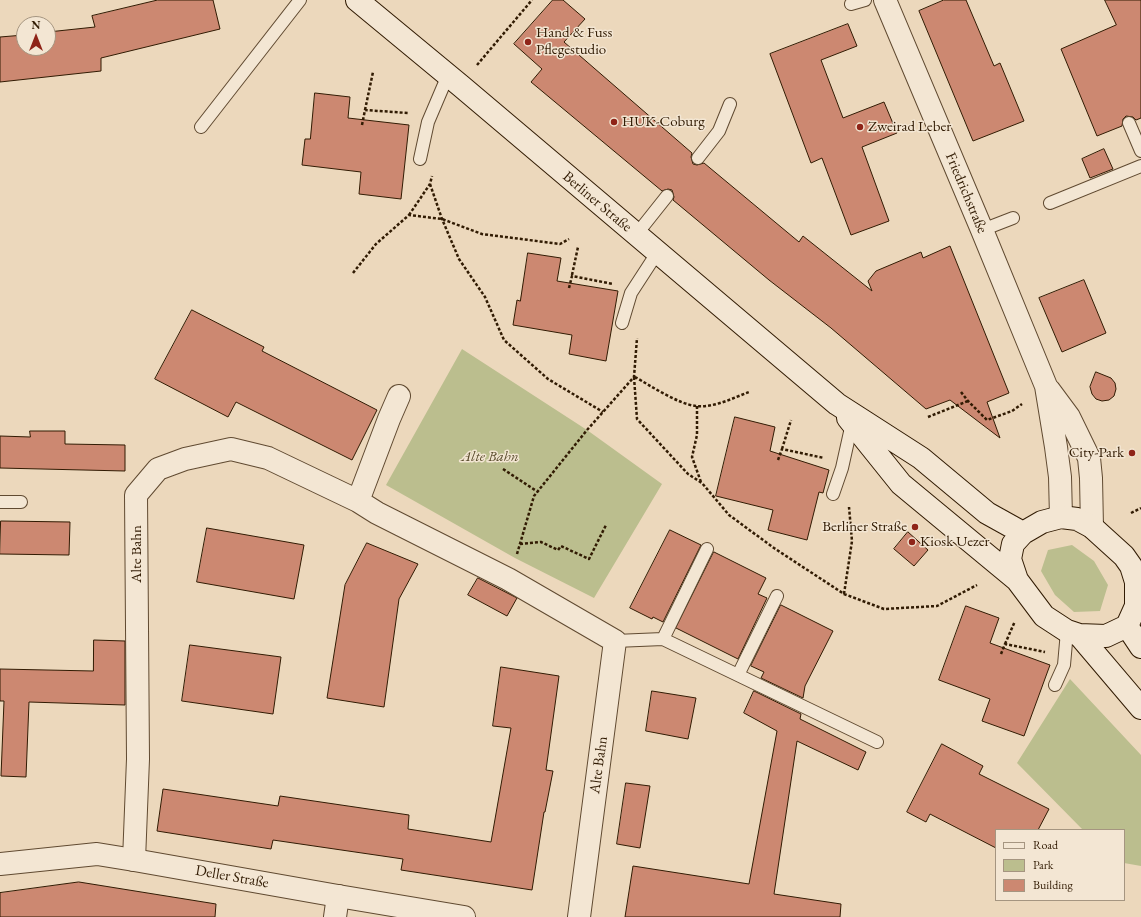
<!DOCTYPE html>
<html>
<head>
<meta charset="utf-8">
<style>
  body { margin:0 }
  #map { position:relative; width:1141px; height:917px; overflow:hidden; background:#ecd8bc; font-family:"EB Garamond",serif }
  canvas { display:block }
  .legend { position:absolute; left:995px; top:829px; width:130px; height:72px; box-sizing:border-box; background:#f3e6d3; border:1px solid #a59580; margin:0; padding:5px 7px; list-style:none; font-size:12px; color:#311b03 }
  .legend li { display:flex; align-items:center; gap:8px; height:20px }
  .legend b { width:20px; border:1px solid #a59580 }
  .north { position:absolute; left:16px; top:16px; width:40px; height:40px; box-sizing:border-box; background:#f3e6d3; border:1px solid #a59580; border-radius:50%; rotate:0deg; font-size:11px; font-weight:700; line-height:16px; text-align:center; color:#311b03 }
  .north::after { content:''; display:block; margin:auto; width:14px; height:18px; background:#8f2418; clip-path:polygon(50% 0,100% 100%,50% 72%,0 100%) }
</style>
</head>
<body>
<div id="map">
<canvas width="1141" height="917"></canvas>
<ul class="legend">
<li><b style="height:5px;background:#f3e6d3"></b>Road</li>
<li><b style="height:11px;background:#bbbe8e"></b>Park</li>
<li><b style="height:11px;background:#cc8871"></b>Building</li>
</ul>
<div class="north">N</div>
</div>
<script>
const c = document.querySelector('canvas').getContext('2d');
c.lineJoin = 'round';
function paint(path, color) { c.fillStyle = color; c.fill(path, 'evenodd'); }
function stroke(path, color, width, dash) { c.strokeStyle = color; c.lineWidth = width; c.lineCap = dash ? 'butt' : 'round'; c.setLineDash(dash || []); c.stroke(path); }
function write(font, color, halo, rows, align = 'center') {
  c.font = font + ' "EB Garamond",serif'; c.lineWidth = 3; c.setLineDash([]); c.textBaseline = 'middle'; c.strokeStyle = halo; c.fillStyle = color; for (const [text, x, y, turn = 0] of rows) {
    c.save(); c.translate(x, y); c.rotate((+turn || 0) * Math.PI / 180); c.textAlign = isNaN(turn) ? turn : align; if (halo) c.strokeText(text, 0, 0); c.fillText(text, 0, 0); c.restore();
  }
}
const green = new Path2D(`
  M462,349L587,430L662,484L594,598L515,558L386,485Z
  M1072,545L1094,561L1108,585L1100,611L1074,612L1055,595L1041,571L1048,550Z
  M1070,679L1141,755V866L1124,863V830H1083L1017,763Z`);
const building = new Path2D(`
  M158,0H213L220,29L101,58V71L0,82V37L24,35V48H48V32L95,27L92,16Z
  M553,0H563L585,19L564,42L692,153L691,157L693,164L697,165L704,163L799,242L803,236L872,291L868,281L876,271L921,252L923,258L950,246L1009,393L987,402L1000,438L950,400L926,409L831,328L769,280L673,200L674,197L672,190L668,189L662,191L531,82L542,69L514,44Z
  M944,0H966L994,66L1000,63L1024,121L973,141L919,11Z
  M1105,0H1141V118L1136,120L1133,117L1126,116L1123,119L1122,126L1097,136L1061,49L1116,25Z
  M848,24L857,46L821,60L843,118L884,102L897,133L862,147L889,221L851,235L822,158L811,163L770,54Z
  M315,93L350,97L348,118L409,125L401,199L359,194L361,172L302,165L305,139H310Z
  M1104,149L1113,169L1090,178L1082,159Z
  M528,253L561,258L557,281L618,291L606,361L569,354L572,335L513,325L517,300L520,301Z
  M1084,280L1106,333L1062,352L1039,298Z
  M192,310L264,347L262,351L377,410L352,460L236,402L228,417L155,379Z
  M1096,372L1111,378L1115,383L1116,389L1114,396L1109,400L1102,401L1096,399L1092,394L1090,387Z
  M735,417L775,427L770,451L829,470L823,493L819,492L807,540L768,530L773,510L716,496Z
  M30,431H65V444L125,445V471L0,468V436L30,437Z
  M1,521L70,522L69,555L0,554Z
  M207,528L304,545L294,599L197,582Z
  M670,530L701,545L663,622L653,617L652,619L630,608Z
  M908,532L928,550L914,566L894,549Z
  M367,543L418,564L399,599L384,707L327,698L345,585Z
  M714,552L766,578L758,594L767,598L738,659L676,628Z
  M478,578L517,598L507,616L468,595Z
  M781,605L833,631L805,686L803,698L761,678L764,672L751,666Z
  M966,606L999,618L990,643L1050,665L1024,736L982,721L990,699L939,680Z
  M94,640L125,641V705L29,702L26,777L1,776L4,701H0V669L93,671Z
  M190,645L281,657L273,714L182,701Z
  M501,667L559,676L546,770L553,771L545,812H544L532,890L401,870L403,859L273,840L271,849L157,831L163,789L278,806L280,796L409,815L408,829L491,842L511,728L493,726Z
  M652,691L696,698L688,739L646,731Z
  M754,691L801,714L800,719L866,752L858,770L797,741L774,894L841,904L840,917H625L633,866L749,884L777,731L744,713Z
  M942,744L983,766L979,774L1049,809L1038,830H996V848L930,814L926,822L907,812Z
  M626,783L650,786L640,848L617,844Z
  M79,882L216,904L215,917H0V893Z`);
const path = new Path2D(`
  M477,65L532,0
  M365,110L373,72
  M362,125L365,110L408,113
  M430,184L442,219L459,259L485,297L504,340L548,379L603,412
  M409,215L430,184L432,176
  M353,273L376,244L409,215L442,219L482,234L560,244L569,239
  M572,275L578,247
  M569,288L572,276L613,284
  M634,377L637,419L688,474L702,483L729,515L774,548L844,594L884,609L937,606L977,585
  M635,377C651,386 678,404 696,406C714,408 733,398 749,392
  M961,392L968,401L987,420L1012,411L1022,404
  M697,406V435L692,457L701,482
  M928,417L968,401
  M782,449L791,420
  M778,460L782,449L824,458
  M503,469L538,492
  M1131,513L1141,508
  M520,544L541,542L558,550L561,546L589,559L606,525
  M517,554L534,496L587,430L634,377L637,338
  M844,594L852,541L849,507
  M1005,644L1015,621
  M1001,654L1005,644L1045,652`);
const service = new Path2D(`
  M851,4L865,0
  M1129,123L1141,151
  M201,127L300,0
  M698,158L719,131L730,104
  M420,159L428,122L448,75
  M1050,203L1141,166
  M982,230L1013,218
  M636,235L667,196
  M622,323L631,293L657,253
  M833,494L842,468L852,423
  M0,502H21
  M663,639L707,549
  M615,641L663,639L877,742
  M738,675L777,596
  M1055,685L1064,665L1067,631`);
const minor = new Path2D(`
  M885,0L982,230L1046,386L1056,447L1060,477L1061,517
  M1049,390L1069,417L1089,458L1091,478L1092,527
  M358,501L389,419L399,396
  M134,860L138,759L136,495L158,469L185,459L231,449L268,458L358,501L377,513L508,579L615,641L579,917
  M335,917L338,896`);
const tertiary = new Path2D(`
  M0,864L97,854L134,860L338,896L464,917`);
const secondary = new Path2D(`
  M357,0L461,86L837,404L921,458L987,513L1023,533
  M848,418L901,484L1017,580
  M1061,517L1077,519L1092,527L1124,556L1131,566L1136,582V606L1127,626L1106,636L1079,635L1067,631L1044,616L1017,580L1010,559L1013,544L1023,533L1042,522Z
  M1127,626L1141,647
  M1079,635L1141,708`);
const markers = [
  [528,42,4,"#8f2418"],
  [614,122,4,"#8f2418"],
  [860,127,4,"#8f2418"],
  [1132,453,4,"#8f2418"],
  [915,527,4,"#8f2418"],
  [912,542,4,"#8f2418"]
];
const poiNames = [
  ["Hand & Fuss",536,33],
  ["Pflegestudio",536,50],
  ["HUK-Coburg",622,122],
  ["Zweirad Leber",868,127],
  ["City-Park",1124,453,"right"],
  ["Berliner Straße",907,527,"right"],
  ["Kiosk Uezer",920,542]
];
const streetNames = [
  ["Friedrichstraße",966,193,67],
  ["Berliner Straße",597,202,40],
  ["Alte Bahn",137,554,-90],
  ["Alte Bahn",599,765,-82],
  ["Deller Straße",232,877,10]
];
const parkNames = [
  ["Alte Bahn",490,457]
];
paint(green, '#bbbe8e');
paint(building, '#cc8871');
stroke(building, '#311b03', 1);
stroke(service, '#604a31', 14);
stroke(minor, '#604a31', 24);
stroke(tertiary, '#604a31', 24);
stroke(secondary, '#311b03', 24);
stroke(path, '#311b03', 2.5, [3, 2]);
stroke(service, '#f3e6d3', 12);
stroke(minor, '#f3e6d3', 22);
stroke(tertiary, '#f3e6d3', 22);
stroke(secondary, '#f3e6d3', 22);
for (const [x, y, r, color] of markers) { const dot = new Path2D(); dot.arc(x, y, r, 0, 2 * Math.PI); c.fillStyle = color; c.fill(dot); stroke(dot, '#f3e6d3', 1.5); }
write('15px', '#311b03', '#f3e6d3', poiNames, 'left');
write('15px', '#311b03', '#f3e6d3', streetNames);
write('italic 15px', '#5a4c2d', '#f3e6d3', parkNames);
</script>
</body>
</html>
